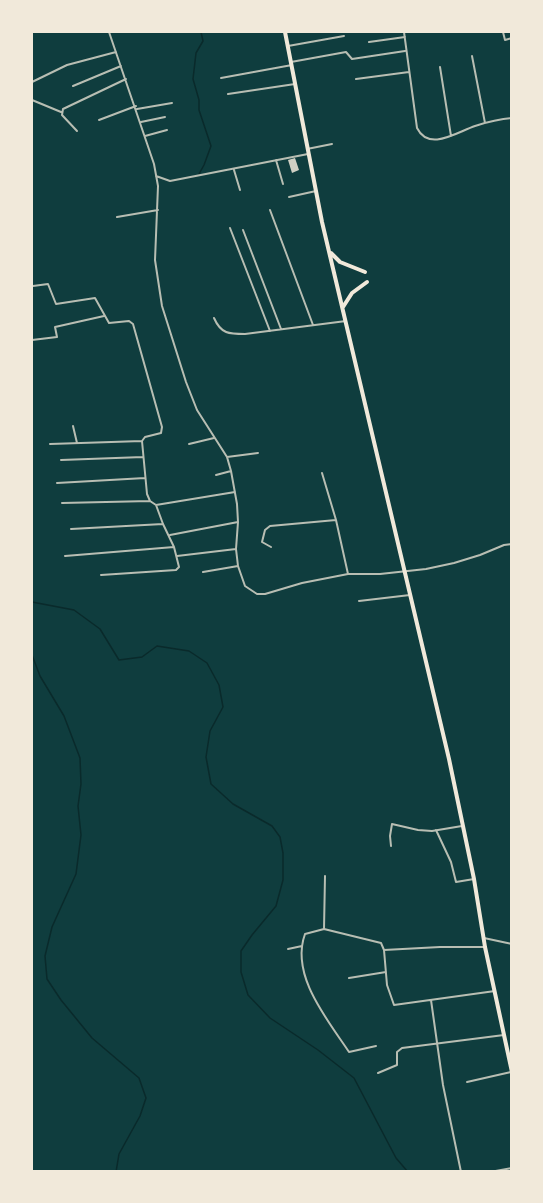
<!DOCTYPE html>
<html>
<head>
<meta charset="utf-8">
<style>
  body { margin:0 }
  #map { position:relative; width:543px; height:1203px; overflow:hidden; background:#0f3d3e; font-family:"Work Sans",sans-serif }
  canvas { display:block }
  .frame { position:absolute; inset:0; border:33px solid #f1e9da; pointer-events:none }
</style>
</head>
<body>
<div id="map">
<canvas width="543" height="1203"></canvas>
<div class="frame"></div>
</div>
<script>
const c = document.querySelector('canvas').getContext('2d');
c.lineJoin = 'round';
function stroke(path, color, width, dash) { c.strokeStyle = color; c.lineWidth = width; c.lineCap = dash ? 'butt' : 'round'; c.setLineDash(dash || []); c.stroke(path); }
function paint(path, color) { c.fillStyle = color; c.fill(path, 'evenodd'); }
const stream = new Path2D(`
  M199,174L204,165L211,146L199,110V100L193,79L196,53L203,41L201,32
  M32,602L74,610L100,629L119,660L142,657L157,646L189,651L207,663L219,685L223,707L210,731L206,757L211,784L233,804L272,826L280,837L283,853V880L276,906L252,935L241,951V972L248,995L270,1018L318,1050L354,1078L396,1158L408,1172
  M32,655L40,676L64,716L80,758L81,784L78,806L81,835L76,874L52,927L45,956L47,979L61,1000L92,1038L139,1078L146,1098L140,1116L119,1154L116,1172`);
const building = new Path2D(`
  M295,158L299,170L292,173L288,160Z`);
const minor = new Path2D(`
  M109,32L154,164L158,186L155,260L162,306L186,382L197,410L227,457L231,471L237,504L238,522L236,549L238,566L245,586L257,594H265L302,583L348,574H380L426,569L454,563L480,555L504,545L512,544
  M404,32L417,128C429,152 457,132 475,126C487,122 499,119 512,118
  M503,32L505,40L512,38
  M369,42L405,37
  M288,46L344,36
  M472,56L485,123
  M291,62L346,52L352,59L405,51
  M440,67L451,136
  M221,78L292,65
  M356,79L409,72
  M32,82L67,65L116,52
  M73,86L121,66
  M228,94L295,84
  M32,100L61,112
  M137,109L172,103
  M99,120L136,106
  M141,122L165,117
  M77,131L62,115L63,109L126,79
  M145,136L167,130
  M307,149L332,144
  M276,160L283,184
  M234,170L240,190
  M156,176L170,181L308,154
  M289,197L316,191
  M270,210L313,325
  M117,217L158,210
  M230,228L270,331
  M243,230L281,329
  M33,286L48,284L56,304L95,298L109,323L129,321L133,324L162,427L161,433L145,437L142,441
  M214,318C221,334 229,334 245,334L346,321
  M32,340L57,337L55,327L104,316
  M73,426L77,443
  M50,444L142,441L147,494L150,501L156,505L163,524L174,547L179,567L176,570L101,575
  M189,444L214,438
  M227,457L258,453
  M61,460L143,457
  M322,473L336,520L348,574
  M216,475L231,471
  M57,483L145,478
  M62,503L150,501
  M156,505L235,492
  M71,529L163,524
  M170,535L238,522
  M271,547L262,542L265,530L270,526L336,520
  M65,556L174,547
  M177,556L236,549
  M203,572L238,566
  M359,601L410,595
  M436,830L451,862L456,882L474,879
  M391,846L390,836L392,824L418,830L432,831L462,826
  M324,929L325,876
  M484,938L512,944
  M288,949L302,946
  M384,950L440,947H485
  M349,978L386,972
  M431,1000L443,1085L461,1172
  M376,1046L349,1052C327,1019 290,975 305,934L324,929L381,943L384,950L387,985L394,1005L495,991
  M378,1073L397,1065V1052L402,1048L504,1035
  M467,1082L511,1072
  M490,1172L512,1168`);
const trunk = new Path2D(`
  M285,32L322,222L449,759L474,879L485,947L512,1072
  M331,253L340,262L365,272
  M343,307L352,293L367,282`);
stroke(stream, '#0a2a2b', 1.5);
paint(building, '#cfcfc3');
stroke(minor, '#b8beb3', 2);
stroke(trunk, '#f1e9da', 4);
</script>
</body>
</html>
